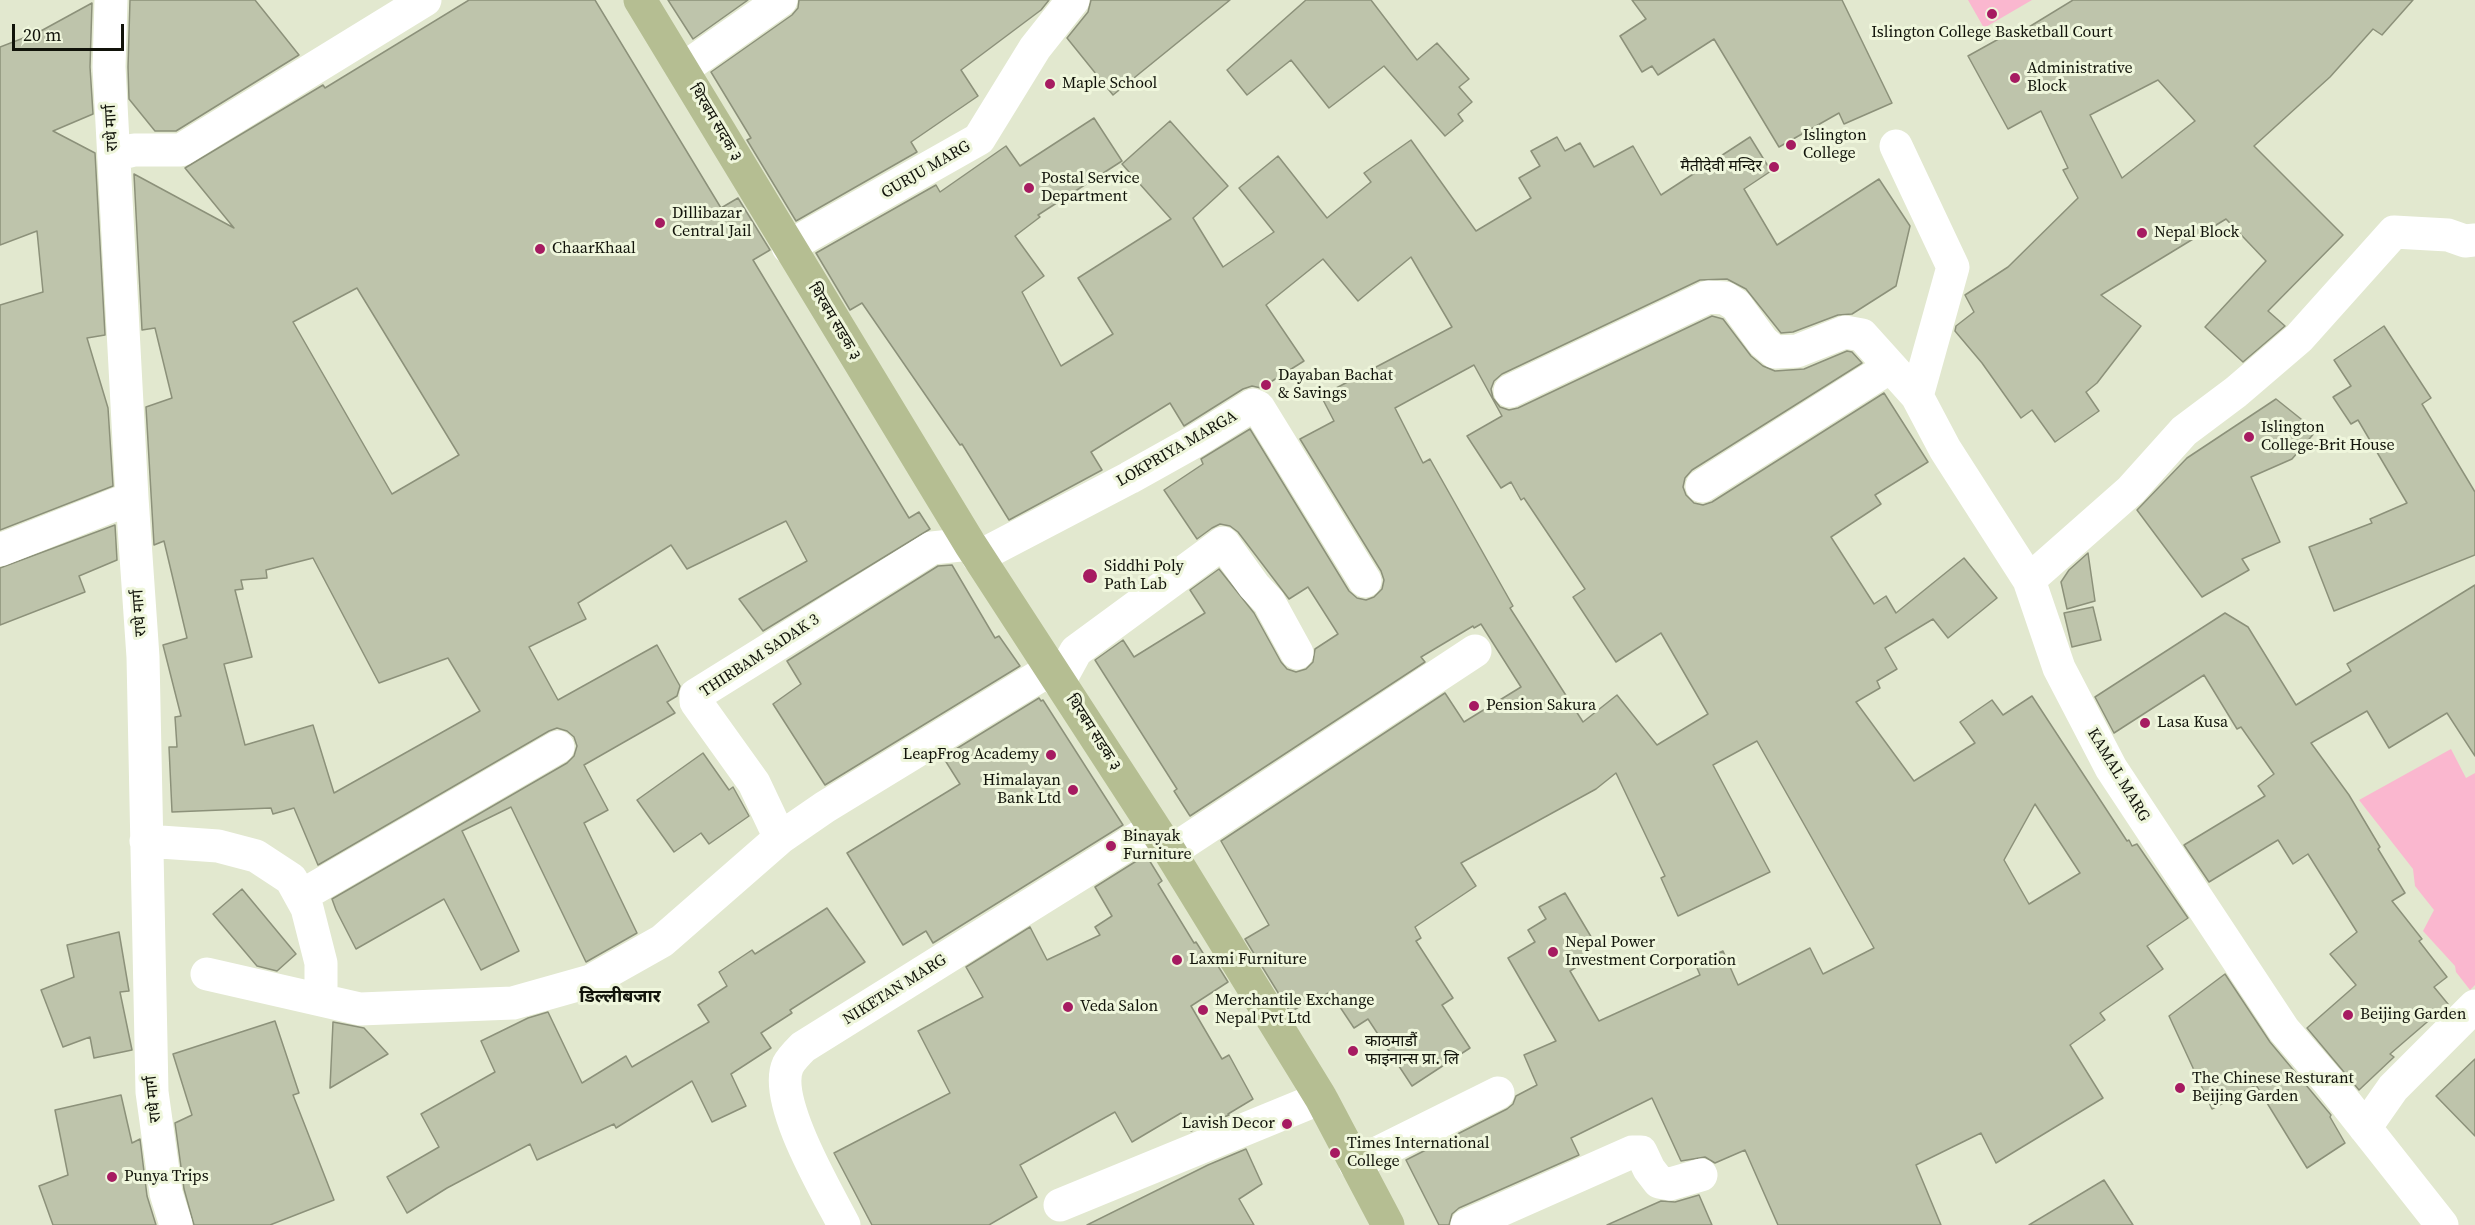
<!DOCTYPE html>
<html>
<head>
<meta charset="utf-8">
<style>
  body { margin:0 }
  #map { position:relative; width:2475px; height:1225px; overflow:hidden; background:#e2e8cf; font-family:"Source Serif 4",serif }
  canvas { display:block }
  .scale { position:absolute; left:12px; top:24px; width:112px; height:27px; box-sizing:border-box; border:3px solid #11130a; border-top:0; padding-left:8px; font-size:18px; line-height:21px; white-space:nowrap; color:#11130a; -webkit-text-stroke:4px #eff6dc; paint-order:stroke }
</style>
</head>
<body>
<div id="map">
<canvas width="2475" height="1225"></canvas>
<div class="scale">20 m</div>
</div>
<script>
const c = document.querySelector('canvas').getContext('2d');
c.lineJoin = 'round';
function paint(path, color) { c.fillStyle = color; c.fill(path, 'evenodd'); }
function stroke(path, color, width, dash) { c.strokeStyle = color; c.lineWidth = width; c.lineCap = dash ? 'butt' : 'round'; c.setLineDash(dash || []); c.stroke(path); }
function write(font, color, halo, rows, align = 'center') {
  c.font = font + ' "Source Serif 4","Noto Sans Devanagari",serif'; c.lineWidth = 6; c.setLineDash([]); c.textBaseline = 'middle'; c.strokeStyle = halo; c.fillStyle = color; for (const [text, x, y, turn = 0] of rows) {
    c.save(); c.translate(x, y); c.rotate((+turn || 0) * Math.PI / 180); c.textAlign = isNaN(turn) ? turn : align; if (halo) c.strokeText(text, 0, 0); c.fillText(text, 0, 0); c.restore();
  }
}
const green = new Path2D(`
  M1968,0H2032L1984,28Z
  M2451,749L2466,778L2475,773V985L2470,990L2456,972L2455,966L2423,931L2434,910L2415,886L2413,869L2359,800Z`);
const building = new Path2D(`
  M130,0H255L299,55L176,131H155L129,99L128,67Z
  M469,0H595L721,208L738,198L770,250L753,260L909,518L919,512L930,529L763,631L739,599L807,561L786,521L687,569L671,545L578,603L586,619L529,647L558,700L657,645L680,686L677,696L667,702L675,713L584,765L608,810L584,823L637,933L586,962L511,807L462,831L519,951L481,970L444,899L356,949L336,910L332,899L567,763L574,756L577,746L574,737L567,731L557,728L549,731L318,865L294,808L273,814L271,808L172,812L169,747H177L175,717L181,716L163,645L187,638L164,541L154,545L146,407L172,398L155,328L142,330L134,174L234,228L185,168L323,85L325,88ZM357,288L459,455L392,494L293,322ZM313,558L379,683L448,658L480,711L334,793L313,725L245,745L224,664L252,657L235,590L243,589L241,580L267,578L266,570Z
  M668,0H748L693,39Z
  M799,0H1049L1041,10L961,70L978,96L911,142L917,152L796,221L747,140L751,138L711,72L792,15L798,8Z
  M1091,0H1230L1113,95L1067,38L1088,12Z
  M1306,0H1371L1417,60L1437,43L1469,79L1459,87L1472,102L1458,114L1463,121L1445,136L1384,66L1329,108L1291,60L1247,95L1227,70Z
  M1632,0H1842L1892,103L1844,124L1839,113L1779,147L1714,39L1658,75L1652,66L1642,72L1620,36L1646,19Z
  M2073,0H2413L2382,35L2373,29L2330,77L2254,146L2343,235L2268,311L2285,326L2243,362L2205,327L2266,261L2226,219L2101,295L2141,326L2097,383L2086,392L2099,411L2055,442L2032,410L2021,418L1982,363L1955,331L1956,326L1974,312L1965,295L2008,267L2078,198L2063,170L2068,168L2041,111L2008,129L1968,56L2022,26L2024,30ZM2158,80L2195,121L2122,178L2090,115Z
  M92,3L90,67L93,114L53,131L95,153L105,335L87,338L108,408L113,486L0,530V305L43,292L37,231L0,245V47L39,32Z
  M1094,118L1122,161L1038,215L1040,217L1015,236L1044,276L1022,292L1061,366L1113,334L1078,278L1171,219L1122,164L1170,121L1228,186L1193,218L1223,267L1274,232L1239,188L1278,156L1327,218L1371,182L1364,173L1411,140L1476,231L1531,198L1519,178L1540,166L1531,151L1557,137L1565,151L1580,143L1594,167L1633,146L1661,195L1750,137L1771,171L1744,189L1777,245L1879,179L1910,226L1896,286L1852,314L1838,315L1793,332L1781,333L1746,289L1727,279L1700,280L1502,374L1494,381L1491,389L1493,398L1500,407L1509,410L1518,408L1712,316L1723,319L1751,356L1763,366L1775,371L1804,369L1847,351L1852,352L1862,363L1692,470L1685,478L1683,487L1686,495L1694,503L1703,505L1712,502L1884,393L1928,462L1875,495L1881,504L1831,537L1874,604L1886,596L1896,613L1964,558L1997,598L1948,638L1933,619L1885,648L1897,669L1877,681L1880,688L1856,702L1914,781L1975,743L1960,722L1992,700L2003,715L2032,696L2127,841L2129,840L2132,846L2137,844L2188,918L2147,946L2163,969L2100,1013L2105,1020L2070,1045L2103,1098L1996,1163L1981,1133L1916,1165L1941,1225H1778L1745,1150L1715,1163L1705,1157L1681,1161L1652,1098L1571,1138L1579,1155L1459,1208L1452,1214L1449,1225H1439L1406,1160L1507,1109L1513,1104L1516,1096L1537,1085L1524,1055L1556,1041L1508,958L1535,942L1528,930L1546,919L1539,907L1565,893L1593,940L1584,945L1591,958L1570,971L1599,1021L1700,975L1695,963L1723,951L1738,985L1810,948L1823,974L1874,948L1757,741L1713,765L1770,872L1678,916L1661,878L1665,876L1616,773L1596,789L1461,863L1476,886L1415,927L1421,938L1416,941L1453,998L1442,1005L1470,1048L1412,1086L1368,1019L1354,1028L1330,992L1318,999L1317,997L1290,1012L1245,939L1269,925L1221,841L1445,693L1464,722L1521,687L1481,624L1474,628L1473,626L1421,657L1425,662L1190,816L1174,791L1177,789L1095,660L1123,640L1134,657L1205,613L1190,590L1219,569L1254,613L1281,662L1287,669L1296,672L1306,669L1313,662L1315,649L1338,634L1308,587L1289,599L1238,532L1230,526L1220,524L1212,528L1197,539L1164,490L1203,464L1201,459L1250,429L1349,591L1357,598L1366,600L1374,597L1382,589L1384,580L1381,571L1300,439L1334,421L1321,396L1452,327L1411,257L1358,301L1323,259L1266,305L1304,361L1261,388L1252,386L1243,389L1184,426L1170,403L1091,452L1102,470L1009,520L962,444L960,445L862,303L850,310L816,253L936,185L940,192L1006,146L1020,166ZM1474,365L1502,416L1467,436L1501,488L1511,482L1521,500L1524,498L1585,589L1573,597L1616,662L1661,633L1708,714L1657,745L1617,695L1583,722L1510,608L1513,606L1430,459L1423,463L1395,408ZM2035,804L2080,873L2029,904L2004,860Z
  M2384,326L2431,398L2422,404L2475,492V555L2334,611L2309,547L2372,523L2370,519L2407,503L2358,420L2351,424L2333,397L2351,386L2334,360Z
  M2276,399L2316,431L2292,459L2251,477L2280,542L2242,559L2249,570L2202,597L2137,510L2187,458Z
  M115,525L117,560L79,576L85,592L0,625V568Z
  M2088,553L2095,601L2067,609L2061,582L2069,570Z
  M952,565L995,638L999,636L1020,666L825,785L773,704L801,684L787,661L938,566Z
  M2475,585V756L2447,713L2389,748L2367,711L2311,743L2349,795L2380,847L2378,849L2405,893L2392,901L2422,939L2419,941L2447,977L2434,987L2448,1004L2390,1054L2394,1057L2359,1090L2307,1028L2356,985L2330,954L2357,932L2308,854L2293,864L2278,840L2209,882L2184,845L2265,796L2258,786L2274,774L2241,727L2237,729L2204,675L2114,733L2095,697L2225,613L2248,627L2296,705L2351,671L2347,664Z
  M2093,607L2101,640L2072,647L2064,613Z
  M1039,698L1041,701L1043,700L1123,825L933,943L926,931L903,945L847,853L960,784L943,757Z
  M703,753L729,790L733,787L749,816L709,844L701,833L674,852L637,800Z
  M1146,855L1162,881L1158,884L1194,943L1196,942L1208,961L1213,958L1228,982L1191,1006L1222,1059L1229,1055L1253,1099L1228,1114L1229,1115L1191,1131L1181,1113L1132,1142L1115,1112L1020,1165L1037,1197L989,1225H872L834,1153L950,1093L918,1031L983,997L966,967L1030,927L1047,960L1100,935L1095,927L1112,916L1095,887Z
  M242,889L296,954L277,971L257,966L213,914Z
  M827,908L865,962L790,1010L792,1013L761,1033L771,1048L731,1074L746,1106L712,1122L692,1081L616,1128L614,1124L537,1160L530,1144L447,1188L407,1213L387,1177L439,1147L421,1114L495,1072L481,1041L528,1018L548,1012L582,1083L626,1056L632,1067L709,1022L698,1005L727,986L719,972L752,950L755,954Z
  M119,932L129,991L120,992L132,1050L94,1058L90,1037L63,1047L41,990L74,977L67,945Z
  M2225,974L2270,1042L2331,1115L2330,1117L2345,1143L2307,1168L2256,1085L2212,1109L2169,1016Z
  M275,1021L299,1093L293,1095L334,1200L270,1225H194L184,1189L175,1123L192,1115L173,1054Z
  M333,1022L364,1028L388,1054L330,1088Z
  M2475,1059V1136L2436,1096Z
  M121,1095L132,1143L140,1139L147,1196L156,1225H53L39,1186L68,1175L55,1110Z
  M1246,1149L1262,1184L1239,1199L1254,1225H1087L1208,1165Z
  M2104,1180L2133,1225H2029Z
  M1699,1195L1712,1225H1607L1661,1201L1675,1202Z`);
const minor = new Path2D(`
  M111,0L109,67L132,498L143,657L152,1092L166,1193L176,1225
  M683,69L781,0
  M1896,146L1953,267L1917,396
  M114,155L134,150H181L425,0
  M788,247L979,139L1035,48L1073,0
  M1510,391L1708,297L1725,298L1736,305L1763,342L1775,352L1797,351L1845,332L1862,335L1917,396L1945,449L2029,580L2059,668L2111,768L2284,1030L2329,1082L2442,1225
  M1702,486L1890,367
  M0,550L132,498
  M978,557L1129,478L1197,440L1253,405L1258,407L1365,581
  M2029,580L2131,490L2184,431L2236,392L2299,338L2394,232L2448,235L2465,241L2475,240
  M1059,682L1076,651L1223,543L1254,586L1269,602L1297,653
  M780,838L754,783L696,702V695L932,548L970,544
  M146,841L218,846L256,856L291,879L307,908L321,963V999
  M1170,852L1475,651
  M301,896L558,747
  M207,974L360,1009L513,1003L591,981L662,941L780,838L825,807L1051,669
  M2365,1128L2393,1088L2475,1006
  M1355,1164L1498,1093
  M1060,1205L1321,1098
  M844,1225C827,1192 772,1100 788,1065C791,1059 798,1052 803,1047L1154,828
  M1467,1225L1632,1152H1641L1649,1169L1659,1182L1670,1184L1701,1175`);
const major = new Path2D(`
  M640,0L970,544L1170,852L1321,1098L1388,1225`);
const markers = [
  [1992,14,6,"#a61b61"],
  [2015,78,6,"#a61b61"],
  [1050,84,6,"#a61b61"],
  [1791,145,6,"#a61b61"],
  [1774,167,6,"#a61b61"],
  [1029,188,6,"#a61b61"],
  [660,223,6,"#a61b61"],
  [2142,233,6,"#a61b61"],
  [540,249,6,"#a61b61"],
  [1266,385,6,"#a61b61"],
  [2249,437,6,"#a61b61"],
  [1090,576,8,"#a61b61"],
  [1474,706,6,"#a61b61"],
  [2145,723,6,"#a61b61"],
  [1051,755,6,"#a61b61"],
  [1073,790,6,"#a61b61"],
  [1111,846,6,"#a61b61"],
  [1553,952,6,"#a61b61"],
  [1177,960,6,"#a61b61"],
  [1068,1007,6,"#a61b61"],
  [1203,1010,6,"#a61b61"],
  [2348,1015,6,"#a61b61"],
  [1353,1051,6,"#a61b61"],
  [2180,1088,6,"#a61b61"],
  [1287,1124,6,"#a61b61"],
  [1335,1153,6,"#a61b61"],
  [112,1177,6,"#a61b61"]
];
const poiNames = [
  ["Islington College Basketball Court",1992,33,"center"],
  ["Administrative",2027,69],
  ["Block",2027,87],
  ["Maple School",1062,84],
  ["Islington",1803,136],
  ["College",1803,154],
  ["मैतीदेवी मन्दिर",1762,167,"right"],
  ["Postal Service",1041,179],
  ["Department",1041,197],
  ["Dillibazar",672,214],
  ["Central Jail",672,232],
  ["Nepal Block",2154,233],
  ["ChaarKhaal",552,249],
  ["Dayaban Bachat",1278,376],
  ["& Savings",1278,394],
  ["Islington",2261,428],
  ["College-Brit House",2261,446],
  ["Siddhi Poly",1104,567],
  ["Path Lab",1104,585],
  ["Pension Sakura",1486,706],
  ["Lasa Kusa",2157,723],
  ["LeapFrog Academy",1039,755,"right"],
  ["Himalayan",1061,781,"right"],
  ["Bank Ltd",1061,799,"right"],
  ["Binayak",1123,837],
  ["Furniture",1123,855],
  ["Nepal Power",1565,943],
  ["Investment Corporation",1565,961],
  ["Laxmi Furniture",1189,960],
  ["Merchantile Exchange",1215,1001],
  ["Nepal Pvt Ltd",1215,1019],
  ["Veda Salon",1080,1007],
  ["Beijing Garden",2360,1015],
  ["काठमाडौं",1365,1042],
  ["फाइनान्स प्रा. लि",1365,1060],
  ["The Chinese Resturant",2192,1079],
  ["Beijing Garden",2192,1097],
  ["Lavish Decor",1275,1124,"right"],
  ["Times International",1347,1144],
  ["College",1347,1162],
  ["Punya Trips",124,1177]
];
const streetNames = [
  ["थिरबम सदक ३",715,123,59],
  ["राधे मार्ग",112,128,-93],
  ["GURJU MARG",926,170,-30],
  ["थिरबम सडक ३",834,322,59],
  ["LOKPRIYA MARGA",1177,449,-30],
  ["राधे मार्ग",140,613,-94],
  ["THIRBAM SADAK 3",760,656,-33],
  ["थिरबम सडक ३",1093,733,57],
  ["KAMAL MARG",2118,775,59],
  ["NIKETAN MARG",895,990,-32],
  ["राधे मार्ग",154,1099,-96]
];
const neighbourhoodNames = [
  ["डिल्लीबजार",620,997]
];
paint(green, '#fab7cf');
paint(building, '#bec4ab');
stroke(building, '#8c917a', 1.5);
stroke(minor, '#fff', 33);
stroke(major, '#b5be92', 33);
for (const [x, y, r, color] of markers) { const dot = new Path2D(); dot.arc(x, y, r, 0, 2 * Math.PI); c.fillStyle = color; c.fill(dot); stroke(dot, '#eff6dc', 2); }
write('16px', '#11130a', '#eff6dc', poiNames, 'left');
write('16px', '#11130a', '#eff6dc', streetNames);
write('bold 18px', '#11130a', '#eff6dc', neighbourhoodNames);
</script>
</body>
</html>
